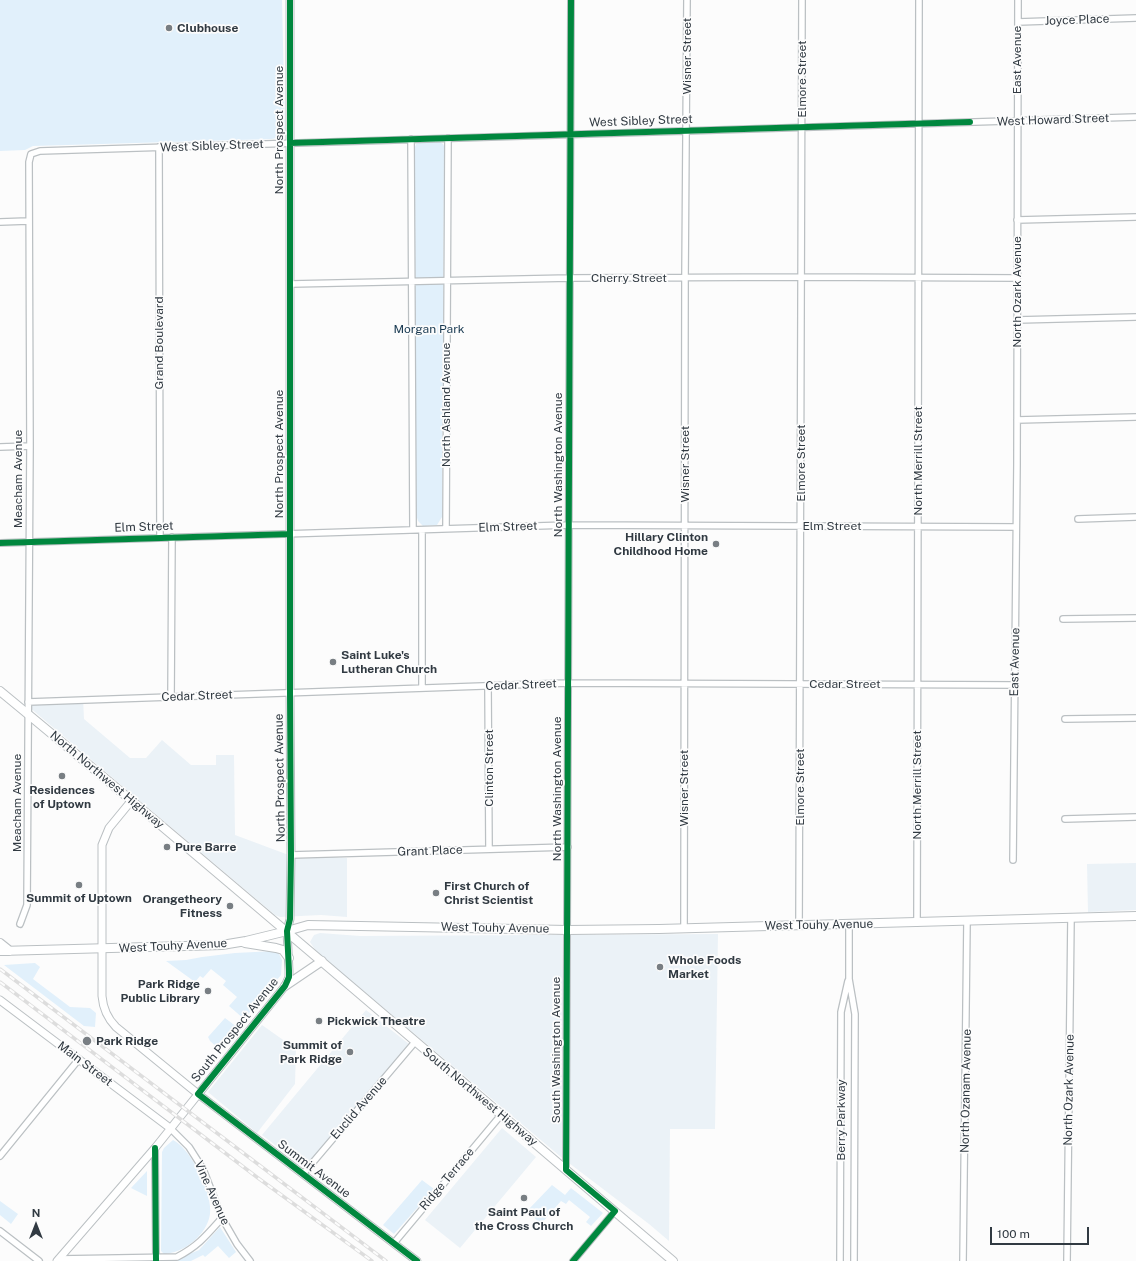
<!DOCTYPE html>
<html>
<head>
<meta charset="utf-8">
<style>
  body { margin:0 }
  #map { position:relative; width:1136px; height:1261px; overflow:hidden; background:#fcfcfc; font-family:"Public Sans",sans-serif }
  canvas { display:block }
  .north { position:absolute; left:16px; top:1205px; width:40px; height:40px; -webkit-text-stroke:3px #fcfcfc; paint-order:stroke; rotate:0deg; font-size:11px; font-weight:700; line-height:16px; text-align:center; color:#313a42 }
  .north::after { content:''; display:block; margin:auto; width:14px; height:18px; background:#313a42; clip-path:polygon(50% 0,100% 100%,50% 72%,0 100%) }
  .scale { position:absolute; left:990px; top:1227px; width:99px; height:18px; box-sizing:border-box; border:2px solid #313a42; border-top:0; padding-left:5px; font-size:12px; line-height:14px; white-space:nowrap; color:#313a42; -webkit-text-stroke:3px #fcfcfc; paint-order:stroke }
</style>
</head>
<body>
<div id="map">
<canvas width="1136" height="1261"></canvas>
<div class="north">N</div>
<div class="scale">100 m</div>
</div>
<script>
const c = document.querySelector('canvas').getContext('2d');
c.lineJoin = 'round';
function paint(path, color) { c.fillStyle = color; c.fill(path, 'evenodd'); }
function stroke(path, color, width, dash) { c.strokeStyle = color; c.lineWidth = width; c.lineCap = dash ? 'butt' : 'round'; c.setLineDash(dash || []); c.stroke(path); }
function write(font, color, halo, rows, align = 'center') {
  c.font = font + ' "Public Sans",sans-serif'; c.lineWidth = 3.5; c.setLineDash([]); c.textBaseline = 'middle'; c.strokeStyle = halo; c.fillStyle = color; for (const [text, x, y, turn = 0] of rows) {
    c.save(); c.translate(x, y); c.rotate((+turn || 0) * Math.PI / 180); c.textAlign = isNaN(turn) ? turn : align; if (halo) c.strokeText(text, 0, 0); c.fillText(text, 0, 0); c.restore();
  }
}
const built = new Path2D(`
  M83,698L84,719L130,758H146L162,740L191,765H216V755H234L235,835L286,854L347,858V917L321,915L280,917L275,915L29,707L31,699Z
  M1136,863V910L1088,912L1087,864Z
  M320,933L360,936L718,934L715,1129H670L669,1241L649,1224L561,1157L316,951L310,942L314,935Z
  M366,1010L409,1044L305,1168L262,1135Z
  M262,1025L296,1049L295,1084L257,1133L208,1092Z
  M502,1128L536,1157L460,1248L425,1220Z`);
const green = new Path2D(`
  M0,0H282L285,133L280,137L272,139L33,146L25,150L0,151Z
  M440,142L443,144L444,146L442,511V517L437,525L423,526L418,521L416,514L415,147L416,144L419,143Z
  M275,951L279,954L282,960L281,975L244,1019L229,1006L237,997L223,985L226,981L211,969L203,978L200,976L195,982L166,961L186,960L202,957L235,953Z
  M35,963L40,967L33,979L70,1007L90,1008L96,1013L95,1027L84,1026L4,965Z
  M225,1018L237,1027L219,1049L210,1041L208,1037Z
  M173,1140C191,1148 213,1195 210,1214C207,1235 184,1253 164,1254L161,1251L162,1152L164,1148Z
  M147,1171V1196L131,1188Z
  M422,1180L434,1189L394,1234L383,1225Z
  M552,1185L565,1195L571,1188L603,1213L591,1226L586,1222L590,1217L569,1200L566,1204L561,1201L541,1224L527,1211Z
  M0,1201L18,1214L11,1224L0,1215Z
  M220,1227L236,1252L229,1258L218,1246L205,1257L203,1255L191,1261H173L199,1250Z`);
const minor = new Path2D(`
  M1018,22L1136,18
  M411,139L413,530
  M159,147L160,538
  M1017,220L1136,217
  M0,222L28,221
  M291,284L570,278L801,277L1017,278
  M1017,320L1136,317
  M1017,420L1136,417
  M0,447L30,446
  M1078,519L1136,517
  M446,529L448,138
  M422,530V688
  M0,543L568,525L1016,527
  M1063,619L1136,618
  M488,686L489,849
  M171,697L172,537
  M28,702L568,683L1014,685
  M1065,719L1136,718
  M1065,819L1136,817
  M291,855L568,847
  M1013,860L1017,464L1018,0
  M917,923L919,0
  M20,924L27,905L30,446L29,162L31,154L40,151L1136,117
  M849,924V979L855,1014L854,1261
  M799,926L802,0
  M684,929L685,278L687,0
  M170,1128L189,1147L203,1169L222,1218L237,1244L250,1261
  M155,1148L156,1261
  M0,1156L79,1059
  M566,1170L571,0
  M303,1174L415,1042
  M0,1231L39,1261
  M394,1243L501,1115
  M59,1259L177,1257C198,1246 206,1236 222,1218
  M573,1261L615,1211
  M840,1261L841,1012L848,981
  M963,1261L967,922
  M1067,1261L1071,918`);
const tertiary = new Path2D(`
  M132,800L109,828L102,845V996C103,1008 107,1018 116,1027L198,1094L417,1261
  M0,1000L170,1128
  M57,1261L155,1148L285,986L289,977V971L287,931L290,919L291,855L290,693V0`);
const secondary = new Path2D(`
  M0,691C227,878 449,1071 673,1261
  M0,943L10,951
  M245,943L276,948L283,950L289,958
  M0,951L222,945L246,941L287,931L308,925L568,930L659,929L1136,916
  M285,986L322,961`);
const rail = new Path2D(`
  M0,969L386,1261
  M0,982L258,1178L372,1261`);
const cycleway = new Path2D(`
  M290,0V693L291,855L290,919L287,931L289,971V977L285,986L198,1094L417,1261
  M571,0L566,1170L615,1211L573,1261
  M290,143L970,122
  M0,543L290,534
  M155,1148L156,1261`);
const markers = [
  [169,28,4,"#787e83"],
  [716,544,4,"#787e83"],
  [333,662,4,"#787e83"],
  [62,776,4,"#787e83"],
  [167,847,4,"#787e83"],
  [79,885,4,"#787e83"],
  [436,893,4,"#787e83"],
  [230,906,4,"#787e83"],
  [660,967,4,"#787e83"],
  [208,991,4,"#787e83"],
  [319,1021,4,"#787e83"],
  [87,1041,5,"#787e83"],
  [350,1052,4,"#787e83"],
  [524,1198,4,"#787e83"]
];
const streetNames = [
  ["Joyce Place",1077,20,-2],
  ["Wisner Street",687,56,-90],
  ["East Avenue",1017,60,-90],
  ["Elmore Street",802,79,-90],
  ["West Howard Street",1053,120,-2],
  ["West Sibley Street",641,121,-2],
  ["North Prospect Avenue",279,130,-90],
  ["West Sibley Street",212,146,-2],
  ["Cherry Street",629,278],
  ["North Ozark Avenue",1017,292,-90],
  ["Grand Boulevard",159,343,-90],
  ["North Ashland Avenue",446,405,-90],
  ["North Prospect Avenue",279,454,-90],
  ["North Merrill Street",918,461,-90],
  ["Elmore Street",801,463,-90],
  ["Wisner Street",685,464,-90],
  ["North Washington Avenue",558,465,-90],
  ["Meacham Avenue",18,479,-90],
  ["Elm Street",832,526],
  ["Elm Street",144,527,-2],
  ["Elm Street",508,527,-2],
  ["East Avenue",1015,662,-89],
  ["Cedar Street",845,684],
  ["Cedar Street",521,685,-2],
  ["Cedar Street",197,696,-2],
  ["Clinton Street",489,768,-90],
  ["North Prospect Avenue",280,778,-91],
  ["North Northwest Highway",107,780,40],
  ["North Merrill Street",917,785,-90],
  ["Elmore Street",800,787,-90],
  ["Wisner Street",684,788,-90],
  ["North Washington Avenue",557,789,-90],
  ["Meacham Avenue",17,803,-90],
  ["Grant Place",430,851,-2],
  ["West Touhy Avenue",819,925,-1],
  ["West Touhy Avenue",495,928,1],
  ["West Touhy Avenue",173,946,-3],
  ["South Prospect Avenue",235,1030,-51],
  ["South Washington Avenue",556,1050,-90],
  ["Main Street",85,1064,37],
  ["North Ozark Avenue",1069,1090,-89],
  ["North Ozanam Avenue",966,1091,-89],
  ["South Northwest Highway",480,1097,40],
  ["Euclid Avenue",359,1108,-49],
  ["Berry Parkway",841,1120,-90],
  ["Summit Avenue",314,1169,37],
  ["Ridge Terrace",447,1179,-50],
  ["Vine Avenue",212,1193,66]
];
const poiNames = [
  ["Clubhouse",177,28],
  ["Hillary Clinton",708,537,"right"],
  ["Childhood Home",708,551,"right"],
  ["Saint Luke's",341,655],
  ["Lutheran Church",341,669],
  ["Residences",62,790,"center"],
  ["of Uptown",62,804,"center"],
  ["Pure Barre",175,847],
  ["First Church of",444,886],
  ["Christ Scientist",444,900],
  ["Summit of Uptown",79,898,"center"],
  ["Orangetheory",222,899,"right"],
  ["Fitness",222,913,"right"],
  ["Whole Foods",668,960],
  ["Market",668,974],
  ["Park Ridge",200,984,"right"],
  ["Public Library",200,998,"right"],
  ["Pickwick Theatre",327,1021],
  ["Park Ridge",96,1041],
  ["Summit of",342,1045,"right"],
  ["Park Ridge",342,1059,"right"],
  ["Saint Paul of",524,1212,"center"],
  ["the Cross Church",524,1226,"center"]
];
const parkNames = [
  ["Morgan Park",429,329]
];
paint(built, '#ebf2f7');
paint(green, '#e1f0fb');
stroke(minor, '#bbc0c3', 8);
stroke(tertiary, '#bbc0c3', 9);
stroke(secondary, '#bbc0c3', 10);
stroke(minor, '#fff', 5.5);
stroke(tertiary, '#fff', 7);
stroke(secondary, '#fff', 8);
stroke(rail, '#ddd', 3.5);
stroke(rail, '#fcfcfc', 2, [6]);
stroke(cycleway, '#00873e', 6);
for (const [x, y, r, color] of markers) { const dot = new Path2D(); dot.arc(x, y, r, 0, 2 * Math.PI); c.fillStyle = color; c.fill(dot); stroke(dot, '#fcfcfc', 1.5); }
write('12px', '#313a42', '#fcfcfc', streetNames);
write('bold 12px', '#313a42', '#fcfcfc', poiNames, 'left');
write('12px', '#173850', '#fcfcfc', parkNames);
</script>
</body>
</html>
